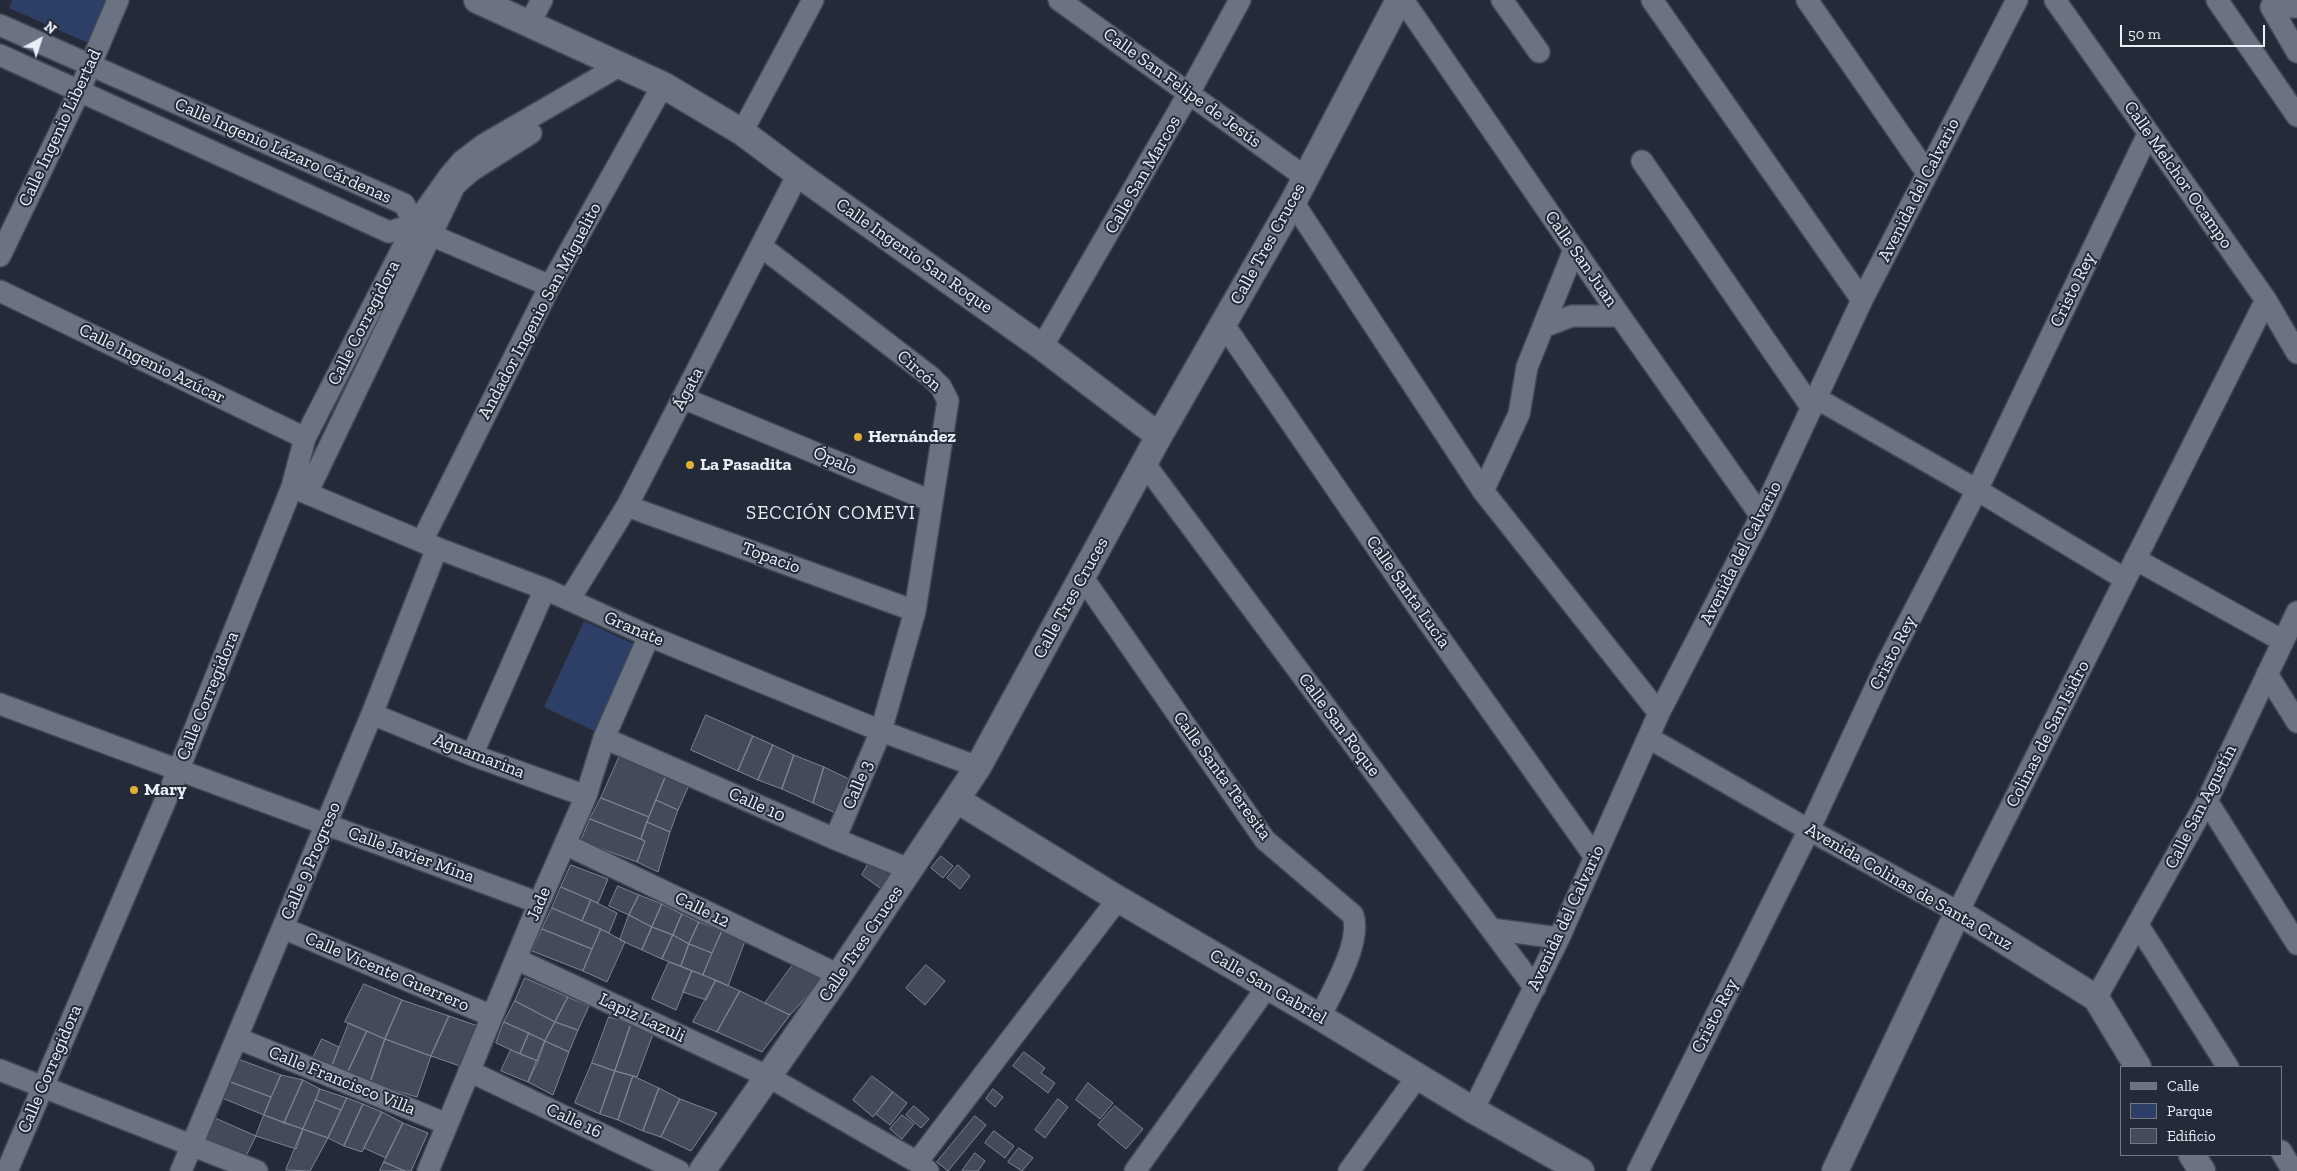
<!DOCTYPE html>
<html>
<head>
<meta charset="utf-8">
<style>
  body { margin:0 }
  #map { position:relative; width:2297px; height:1171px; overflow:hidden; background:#242a38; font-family:"Zilla Slab",serif }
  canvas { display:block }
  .legend { position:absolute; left:2120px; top:1066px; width:162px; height:90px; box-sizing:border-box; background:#242a38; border:1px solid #737985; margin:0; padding:6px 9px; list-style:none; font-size:15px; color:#eaeff8 }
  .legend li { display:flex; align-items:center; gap:10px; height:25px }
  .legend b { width:25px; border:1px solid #737985 }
  .north { position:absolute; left:15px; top:15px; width:50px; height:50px; -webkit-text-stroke:4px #242a38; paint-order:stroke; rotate:40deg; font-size:14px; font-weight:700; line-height:20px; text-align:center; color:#eaeff8 }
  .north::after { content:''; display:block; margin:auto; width:18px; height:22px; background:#eaeff8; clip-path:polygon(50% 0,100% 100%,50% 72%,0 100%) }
  .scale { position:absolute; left:2120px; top:25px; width:145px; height:22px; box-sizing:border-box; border:2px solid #eaeff8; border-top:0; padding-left:6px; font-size:15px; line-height:18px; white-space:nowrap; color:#eaeff8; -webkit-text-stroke:4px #242a38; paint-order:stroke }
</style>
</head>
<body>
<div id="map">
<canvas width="2297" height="1171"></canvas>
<ul class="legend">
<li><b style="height:6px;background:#6b7383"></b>Calle</li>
<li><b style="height:14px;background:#2d3f66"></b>Parque</li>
<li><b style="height:14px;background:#434b5a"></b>Edificio</li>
</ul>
<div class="north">N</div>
<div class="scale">50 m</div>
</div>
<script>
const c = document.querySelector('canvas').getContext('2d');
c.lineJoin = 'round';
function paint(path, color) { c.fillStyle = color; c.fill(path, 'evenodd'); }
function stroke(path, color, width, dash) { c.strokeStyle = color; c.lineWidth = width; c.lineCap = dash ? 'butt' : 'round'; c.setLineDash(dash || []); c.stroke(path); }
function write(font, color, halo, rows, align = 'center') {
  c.font = font + ' "Zilla Slab",serif'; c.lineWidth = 4; c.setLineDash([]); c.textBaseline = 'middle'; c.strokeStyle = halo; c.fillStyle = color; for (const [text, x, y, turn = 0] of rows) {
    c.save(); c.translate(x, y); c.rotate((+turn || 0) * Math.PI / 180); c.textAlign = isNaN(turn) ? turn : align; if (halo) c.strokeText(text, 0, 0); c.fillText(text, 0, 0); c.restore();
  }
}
const green = new Path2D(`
  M12,0H118L97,47L9,8Z
  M584,621L638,646L598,733L544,707Z`);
const building = new Path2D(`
  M706,715L753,736L738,771L691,750Z
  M753,736L773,745L758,780L738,771Z
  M773,745L794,755L782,789L758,780Z
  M621,753L667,773L649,817L601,798Z
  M794,755L824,767L813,803L782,789Z
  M824,767L853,781L840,815L813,803Z
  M667,773L690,783L678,810L656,800Z
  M601,798L649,817L641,839L590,819Z
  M656,800L678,810L670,832L647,822Z
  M590,819L645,841L637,862L581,841Z
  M647,822L670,832L658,872L637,862L645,841L641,839Z
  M941,856L953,866L943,878L931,868Z
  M870,861L897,873L880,888L862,875Z
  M571,865L608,879L598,903L561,887Z
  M958,865L970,876L960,889L947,878Z
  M618,886L639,895L629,915L609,906Z
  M561,887L591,900L582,921L552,908Z
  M639,895L662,904L652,927L629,915Z
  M591,900L617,913L609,933L582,921Z
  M662,904L682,914L673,935L652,927Z
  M552,908L601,929L592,949L542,929Z
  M682,914L699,922L689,944L673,935Z
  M629,915L652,927L642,950L620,940Z
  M699,922L722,931L712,953L689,944Z
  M652,927L673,935L662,959L642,950Z
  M542,929L592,949L583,971L532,951Z
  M601,929L625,942L607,982L583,971Z
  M722,931L745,941L728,986L703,975Z
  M673,935L689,944L681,966L662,959Z
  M689,944L712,953L703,975L681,966Z
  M669,962L692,971L676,1010L652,999Z
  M795,962L826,975L790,1015L765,1003Z
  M926,965L945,981L925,1005L906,988Z
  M692,971L716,980L706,1000L683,992Z
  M525,978L568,997L555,1022L515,1001Z
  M716,980L740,991L717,1032L693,1022Z
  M364,984L402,1000L385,1039L345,1022Z
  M740,991L790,1015L762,1052L717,1032Z
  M568,997L589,1006L578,1030L555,1022Z
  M402,1000L449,1016L431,1056L385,1039Z
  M515,1001L555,1022L545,1041L504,1022Z
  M449,1016L478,1026L460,1066L431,1056Z
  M609,1017L631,1024L615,1071L592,1063Z
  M504,1022L529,1033L520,1054L496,1043Z
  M555,1022L578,1030L569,1052L545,1041Z
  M349,1023L367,1031L347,1074L332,1066Z
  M631,1024L653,1034L637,1077L615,1071Z
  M367,1031L385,1039L370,1083L347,1074Z
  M529,1033L545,1041L538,1061L520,1054Z
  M322,1039L339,1047L332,1066L313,1058Z
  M385,1039L431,1056L417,1097L370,1083Z
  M545,1041L569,1052L553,1095L528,1082Z
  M511,1050L538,1061L528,1082L501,1071Z
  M1024,1052L1045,1068L1041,1073L1055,1083L1048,1093L1013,1066Z
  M238,1059L281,1075L271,1097L228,1081Z
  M592,1063L615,1071L600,1114L575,1103Z
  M615,1071L633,1076L618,1120L600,1114Z
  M281,1075L303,1080L284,1123L264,1115Z
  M633,1076L659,1088L643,1131L618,1120Z
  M872,1076L893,1092L873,1117L853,1100Z
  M303,1080L320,1089L303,1129L284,1123Z
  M228,1081L271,1097L264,1115L222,1098Z
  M1088,1083L1113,1103L1100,1119L1076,1100Z
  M659,1088L680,1099L661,1137L643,1131Z
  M320,1089L347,1098L341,1110L316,1100Z
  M993,1089L1003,1097L995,1107L986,1099Z
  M893,1092L907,1103L890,1125L876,1114Z
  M347,1098L363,1104L344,1146L328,1138Z
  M680,1099L717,1113L691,1151L661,1137Z
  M1058,1099L1068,1107L1045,1138L1035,1130Z
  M316,1100L341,1110L328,1138L303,1129Z
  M363,1104L382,1112L362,1152L344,1146Z
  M914,1106L929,1119L921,1128L906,1115Z
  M1115,1106L1143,1129L1126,1149L1098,1125Z
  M382,1112L403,1123L386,1158L364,1148Z
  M264,1115L303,1129L296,1149L256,1136Z
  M902,1115L914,1124L902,1139L890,1129Z
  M975,1116L986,1125L948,1171L937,1162Z
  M215,1118L256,1136L246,1156L205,1138Z
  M403,1123L428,1133L411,1171H405L384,1162Z
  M303,1129L328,1138L310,1171L286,1170Z
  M994,1131L1014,1146L1005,1158L985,1143Z
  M1019,1148L1033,1158L1022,1171L1008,1162Z
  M975,1153L985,1161L978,1171H962Z
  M384,1162L405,1171H380Z`);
const minor = new Path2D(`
  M1059,0L1305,177
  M1403,0L1620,316L1761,516
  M1502,0L1539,52
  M1652,0L1862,300
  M1807,0L1927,173
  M2055,0L2266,300L2297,353
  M2217,0L2297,116
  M2271,7L2297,52
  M2271,7H2297
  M529,24L542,0
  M0,25L404,204L415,224
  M0,55L389,232L415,224
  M742,132L813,0
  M1642,161L1812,408
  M1293,202L1483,491L1659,713
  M431,235L550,286
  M762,247L931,377L941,387L948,401L915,611L881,731L835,839
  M0,256L79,92L118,0
  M0,291L305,438
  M1224,325L1417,606L1595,857
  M1543,327L1574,250
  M1042,347L1189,93L1240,0
  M683,398L931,501
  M1816,398L1977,490L2125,579
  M1144,463L1535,988
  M292,487L437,548L545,589L649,636L881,731L978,767
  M1483,491L1519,414L1527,367L1543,327L1572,316H1620
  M307,493L455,185L471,171L531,133
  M627,506L915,611
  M422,541L550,286L663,85
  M2135,559L2283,641
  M1083,578L1265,840L1353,915C1362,943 1332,991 1320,1017
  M569,600L627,506L798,174
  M2267,674L2297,722
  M0,704L539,903
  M372,714L472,755L586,796
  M604,738L835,839L911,870
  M1649,738L1809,830L1958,912L2266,300
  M472,755L545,589
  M2207,801L2297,944
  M565,844L839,975
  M2138,925L2228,1067
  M283,928L492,1016
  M1491,929L1559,938
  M516,959L769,1077L917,1162L928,1171
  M2096,998L2207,801L2297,612
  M237,1038L447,1124
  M0,1070L257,1171
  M469,1071L679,1171
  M1473,1110L1559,938L1659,713L1761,516L1862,300L2017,0
  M2281,1151L2293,1171
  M917,1162L1118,899
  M7,1171L178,771L292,487L305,438L415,224L450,175L462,161L483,145L619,66
  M181,1171L372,714L437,548
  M428,1171L539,903L586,796L604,738L649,636
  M1135,1171L1267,987
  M1349,1171L1417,1077
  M1638,1171L1809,830L1886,665L1977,490L2148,134`);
const tertiary = new Path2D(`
  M477,0L663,85L742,132L798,174L1042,347L1159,436
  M957,800L1118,899L1320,1017L1473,1110L1581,1171
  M2192,1155L2202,1171
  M702,1171L839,975L978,767L1159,436L1293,202L1399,0
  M1835,1171L1958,912L2096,998L2138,1067`);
const markers = [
  [858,437,5,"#e1af34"],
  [690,465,5,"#e1af34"],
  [134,790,5,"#e1af34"]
];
const streetNames = [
  ["Calle San Felipe de Jesús",1182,88,36],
  ["Calle Ingenio Libertad",60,128,-65],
  ["Calle Ingenio Lázaro Cárdenas",283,151,24],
  ["Calle San Marcos",1143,175,-60],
  ["Calle Melchor Ocampo",2178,175,55],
  ["Avenida del Calvario",1919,190,-63],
  ["Calle Tres Cruces",1268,244,-61],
  ["Calle Ingenio San Roque",914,256,35],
  ["Calle San Juan",1581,259,55],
  ["Cristo Rey",2073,290,-64],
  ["Andador Ingenio San Miguelito",540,311,-62],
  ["Calle Corregidora",364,323,-63],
  ["Calle Ingenio Azúcar",152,364,26],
  ["Circón",919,371,41],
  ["Ágata",688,389,-62],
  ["Ópalo",835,461,23],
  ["Avenida del Calvario",1741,553,-63],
  ["Topacio",771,558,20],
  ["Calle Santa Lucía",1408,592,55],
  ["Calle Tres Cruces",1071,598,-61],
  ["Granate",634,629,23],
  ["Cristo Rey",1893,653,-63],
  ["Calle Corregidora",208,696,-68],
  ["Calle San Roque",1339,725,53],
  ["Colinas de San Isidro",2048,734,-63],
  ["Aguamarina",479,756,21],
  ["Calle Santa Teresita",1222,776,54],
  ["Calle 3",858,785,-67],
  ["Calle 10",757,805,24],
  ["Calle San Agustín",2201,807,-63],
  ["Calle Javier Mina",411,855,20],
  ["Calle 9 Progreso",311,861,-67],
  ["Avenida Colinas de Santa Cruz",1909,887,30],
  ["Jade",539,904,-67],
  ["Calle 12",702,910,26],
  ["Avenida del Calvario",1566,918,-65],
  ["Calle Tres Cruces",861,944,-56],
  ["Calle Vicente Guerrero",387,972,23],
  ["Calle San Gabriel",1268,987,30],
  ["Cristo Rey",1715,1016,-63],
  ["Lapiz Lazuli",642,1018,25],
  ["Calle Corregidora",50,1069,-67],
  ["Calle Francisco Villa",342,1081,22],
  ["Calle 16",574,1121,25]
];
const poiNames = [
  ["Hernández",868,437],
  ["La Pasadita",700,465],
  ["Mary",144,790]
];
const neighbourhoodNames = [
  ["SECCIÓN COMEVI",831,514]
];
paint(green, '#2d3f66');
paint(building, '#434b5a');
stroke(building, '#7c8495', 1);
stroke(minor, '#424853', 24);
stroke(tertiary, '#424853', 29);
stroke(minor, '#6b7383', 21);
stroke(tertiary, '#6b7383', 26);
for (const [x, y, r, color] of markers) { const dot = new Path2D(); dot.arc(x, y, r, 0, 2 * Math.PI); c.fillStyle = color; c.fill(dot); stroke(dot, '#242a38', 2); }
write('18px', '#eaeff8', '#242a38', streetNames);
write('bold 18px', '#eaeff8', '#242a38', poiNames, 'left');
c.letterSpacing = '1px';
write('19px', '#eaeff8', '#242a38', neighbourhoodNames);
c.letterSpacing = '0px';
</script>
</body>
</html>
